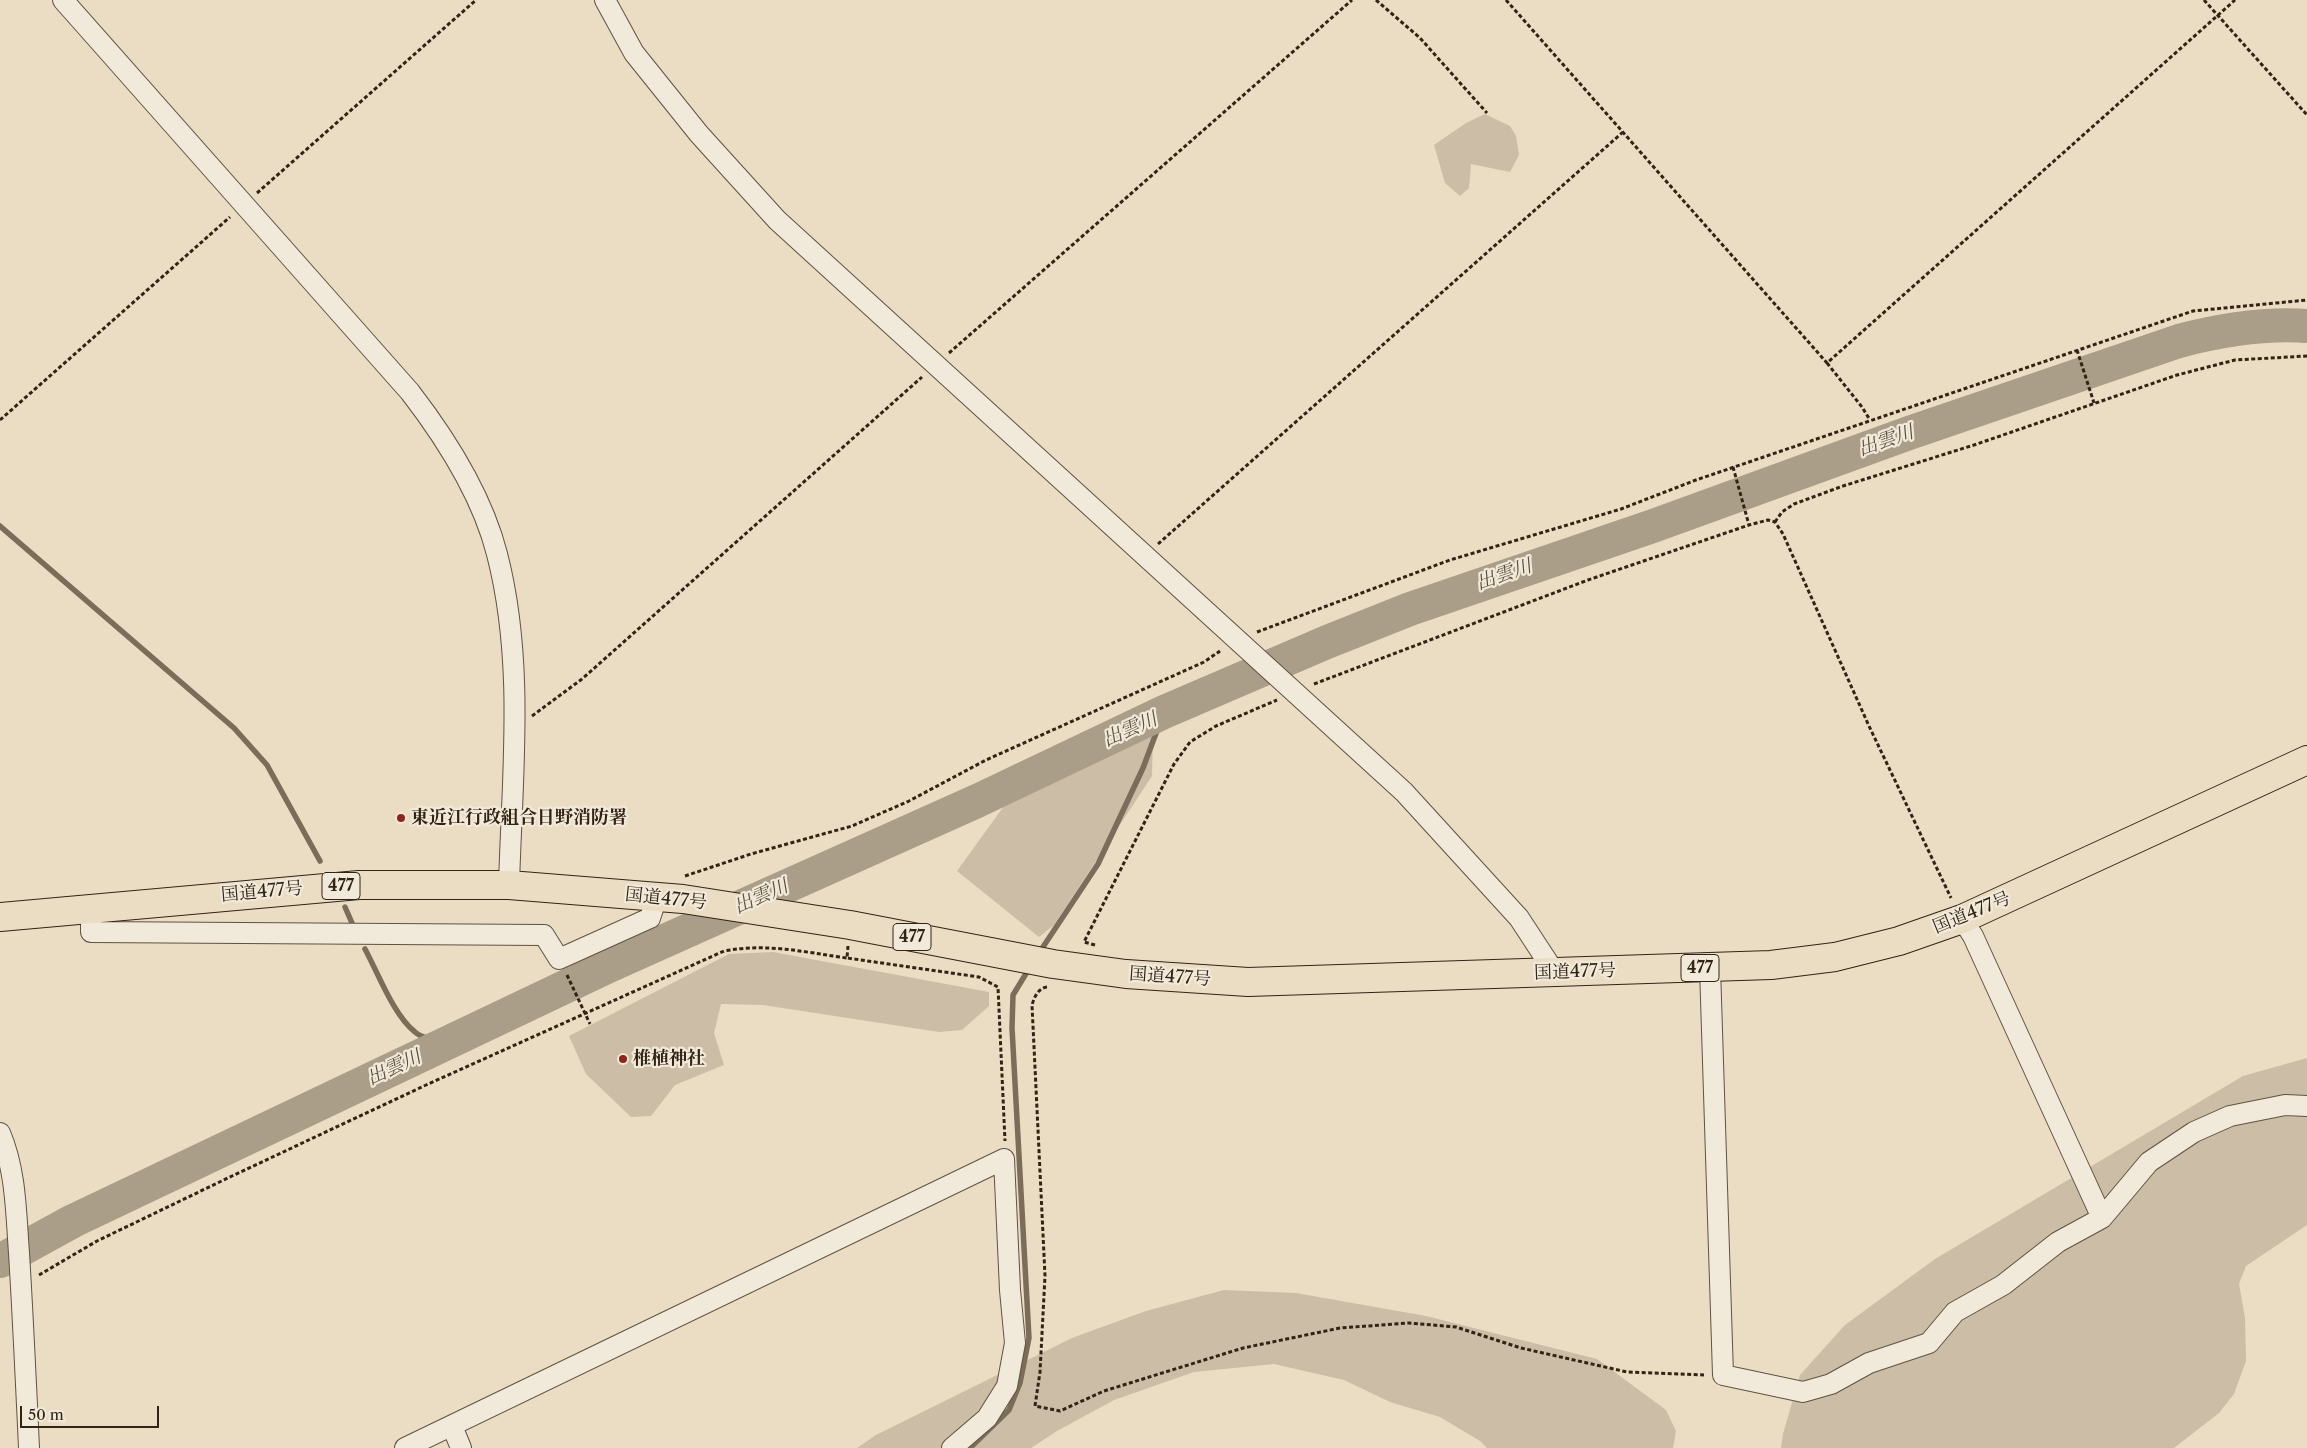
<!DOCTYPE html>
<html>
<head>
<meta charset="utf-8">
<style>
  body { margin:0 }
  #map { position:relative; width:2307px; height:1448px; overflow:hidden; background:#eaddc4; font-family:"Libre Caslon Text",serif }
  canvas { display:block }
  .scale { position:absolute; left:20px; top:1406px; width:139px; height:22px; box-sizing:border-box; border:2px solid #322315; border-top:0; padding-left:6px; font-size:15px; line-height:18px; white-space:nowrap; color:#322315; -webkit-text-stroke:4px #f1e9d9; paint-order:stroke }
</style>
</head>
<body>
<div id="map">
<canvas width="2307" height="1448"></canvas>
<div class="scale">50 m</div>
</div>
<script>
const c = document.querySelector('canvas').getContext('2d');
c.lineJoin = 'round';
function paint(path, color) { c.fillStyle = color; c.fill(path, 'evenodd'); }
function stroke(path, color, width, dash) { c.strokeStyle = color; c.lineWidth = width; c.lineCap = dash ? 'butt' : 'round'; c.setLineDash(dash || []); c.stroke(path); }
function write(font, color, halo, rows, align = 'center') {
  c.font = font + ' "Libre Caslon Text","Noto Serif JP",serif'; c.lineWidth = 4.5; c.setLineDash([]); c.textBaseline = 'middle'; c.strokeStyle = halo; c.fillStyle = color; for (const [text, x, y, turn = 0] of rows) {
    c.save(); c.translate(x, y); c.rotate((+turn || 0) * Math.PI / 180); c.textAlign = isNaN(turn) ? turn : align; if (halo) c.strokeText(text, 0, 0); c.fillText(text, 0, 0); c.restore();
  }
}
const green = new Path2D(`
  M1485,114L1510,126L1516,136L1519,155L1510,172L1471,164L1469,188L1460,196L1445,183L1434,145L1466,123Z
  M1153,733L1152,776L1054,925L1039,937L957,871L1004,806L1037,786Z
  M773,952L989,992V1006L962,1030L939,1032L763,1005L721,1004L714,1033L724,1065L675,1085L651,1116L631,1117L586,1074L569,1036L729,954Z
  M2307,1058V1225L2246,1266L2239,1284L2245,1318L2246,1361L2234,1394L2219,1413L2174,1448H1781L1783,1434L1800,1375L1845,1325L1935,1259L2243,1076Z
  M1224,1290L1296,1293L1426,1316L1597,1359L1666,1410L1676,1431L1673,1448H1487L1480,1441L1440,1417L1390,1402L1344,1380L1274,1364L1194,1372L1114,1400L1057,1431L1031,1448H857L876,1435L1072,1338L1146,1311Z`);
const stream = new Path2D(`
  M0,526L234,728L267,765L320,861
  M345,907L352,923
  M365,949C378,973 394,1016 415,1032C423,1039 438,1041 448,1042
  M1039,953L1098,864L1143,768L1164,712
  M970,1448L1009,1410L1020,1383L1029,1338L1012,1028L1013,995L1030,967`);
const river = new Path2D(`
  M0,1261L73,1221L611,965L977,801L1164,712L1327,642L1410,609L1653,526L1909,433L2179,341C2221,330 2263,323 2307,326`);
const path = new Path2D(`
  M1376,0L1420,38L1487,113
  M1506,0L1827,363L2235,0
  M2204,0L2307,115
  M257,193L476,0
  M2077,350L2094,403
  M949,353L1352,0
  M1827,363L1862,407L1870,420
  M0,420L230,217
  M1733,467L1749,525
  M1775,522L1782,512L1794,504L1843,486L1974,445L2177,375L2235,360L2307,356
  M1158,544L1623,132
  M1257,632L1450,560L1621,509L1696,480L2193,311L2307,300
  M1314,684L1588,580L1749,525L1768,520L1775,522L1783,534L1869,726L1951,898
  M532,716L582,679L922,377
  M685,876L751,854L852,826L909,801L986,760L1204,662L1220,651
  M1095,945L1084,942L1174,764L1190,742L1216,726L1277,700
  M848,946L847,958L979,977L998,987L1005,1141
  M567,975L590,1024
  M1047,987C1038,988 1034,998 1032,1005L1045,1276L1040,1372L1035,1406L1060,1411L1104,1391L1243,1348L1340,1328L1409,1323L1456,1327L1521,1348L1627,1372L1704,1375
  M39,1275L97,1241L232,1176L426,1085L724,951C768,943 803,952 847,958`);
const minor = new Path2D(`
  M63,0L410,392C447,440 482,495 497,554C525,662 512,776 509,885
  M605,0L634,53L699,134L777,220L1404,792L1519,918L1555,973
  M91,908V932L544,935L559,959L650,918L657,897
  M1962,919L1973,936L2102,1218
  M1710,968L1723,1375L1803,1392L1831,1384L1869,1363L1929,1343L1955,1312L2003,1285L2058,1242L2102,1218L2149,1162L2194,1132L2230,1116L2285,1105L2307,1106
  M0,1133C16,1170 16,1213 19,1253C23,1318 26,1383 29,1448
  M452,1426L461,1448
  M405,1448L1004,1159L1010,1290L1015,1343L1007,1386L987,1418L952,1448`);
const highway = new Path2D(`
  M0,917L359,885H509L683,899L850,925L1053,964L1126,974L1248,982L1771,965L1835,957L1899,941L1962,919L2307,760`);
const markers = [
  [401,818,5,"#8f2418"],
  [623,1059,5,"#8f2418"]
];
const shields = [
  [341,886,38],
  [912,937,38],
  [1700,968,38]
];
const shieldNames = [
  ["477",341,886],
  ["477",912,937],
  ["477",1700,968]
];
const poiNames = [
  ["東近江行政組合日野消防署",411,818],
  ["椎植神社",633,1059]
];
const streetNames = [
  ["国道477号",262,892,-5],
  ["国道477号",666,899,6],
  ["国道477号",1972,913,-22],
  ["国道477号",1575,972,-2],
  ["国道477号",1170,977,4]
];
const waterNames = [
  ["出雲川",1886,441,-19],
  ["出雲川",1504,575,-19],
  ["出雲川",1130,730,-24],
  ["出雲川",761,897,-24],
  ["出雲川",394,1068,-25]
];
paint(green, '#cbbda6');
stroke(stream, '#7b6d5a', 5.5);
stroke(river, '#ab9e88', 34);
stroke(minor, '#605241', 22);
stroke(highway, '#322315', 30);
stroke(path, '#322315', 3, [4, 2.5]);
stroke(minor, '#f1e9d9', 20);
stroke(highway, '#eaddc4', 28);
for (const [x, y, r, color] of markers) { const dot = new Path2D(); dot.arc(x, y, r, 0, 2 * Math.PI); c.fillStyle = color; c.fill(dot); stroke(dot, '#f1e9d9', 2); }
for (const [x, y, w] of shields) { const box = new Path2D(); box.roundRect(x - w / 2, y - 13.5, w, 27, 4); c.fillStyle = '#f1e9d9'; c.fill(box); stroke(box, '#322315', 1); }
write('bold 16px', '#322315', null, shieldNames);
write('bold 18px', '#322315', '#f1e9d9', poiNames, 'left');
write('18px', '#322315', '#f1e9d9', streetNames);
write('italic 19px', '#5c4e3d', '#f1e9d9', waterNames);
</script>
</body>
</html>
